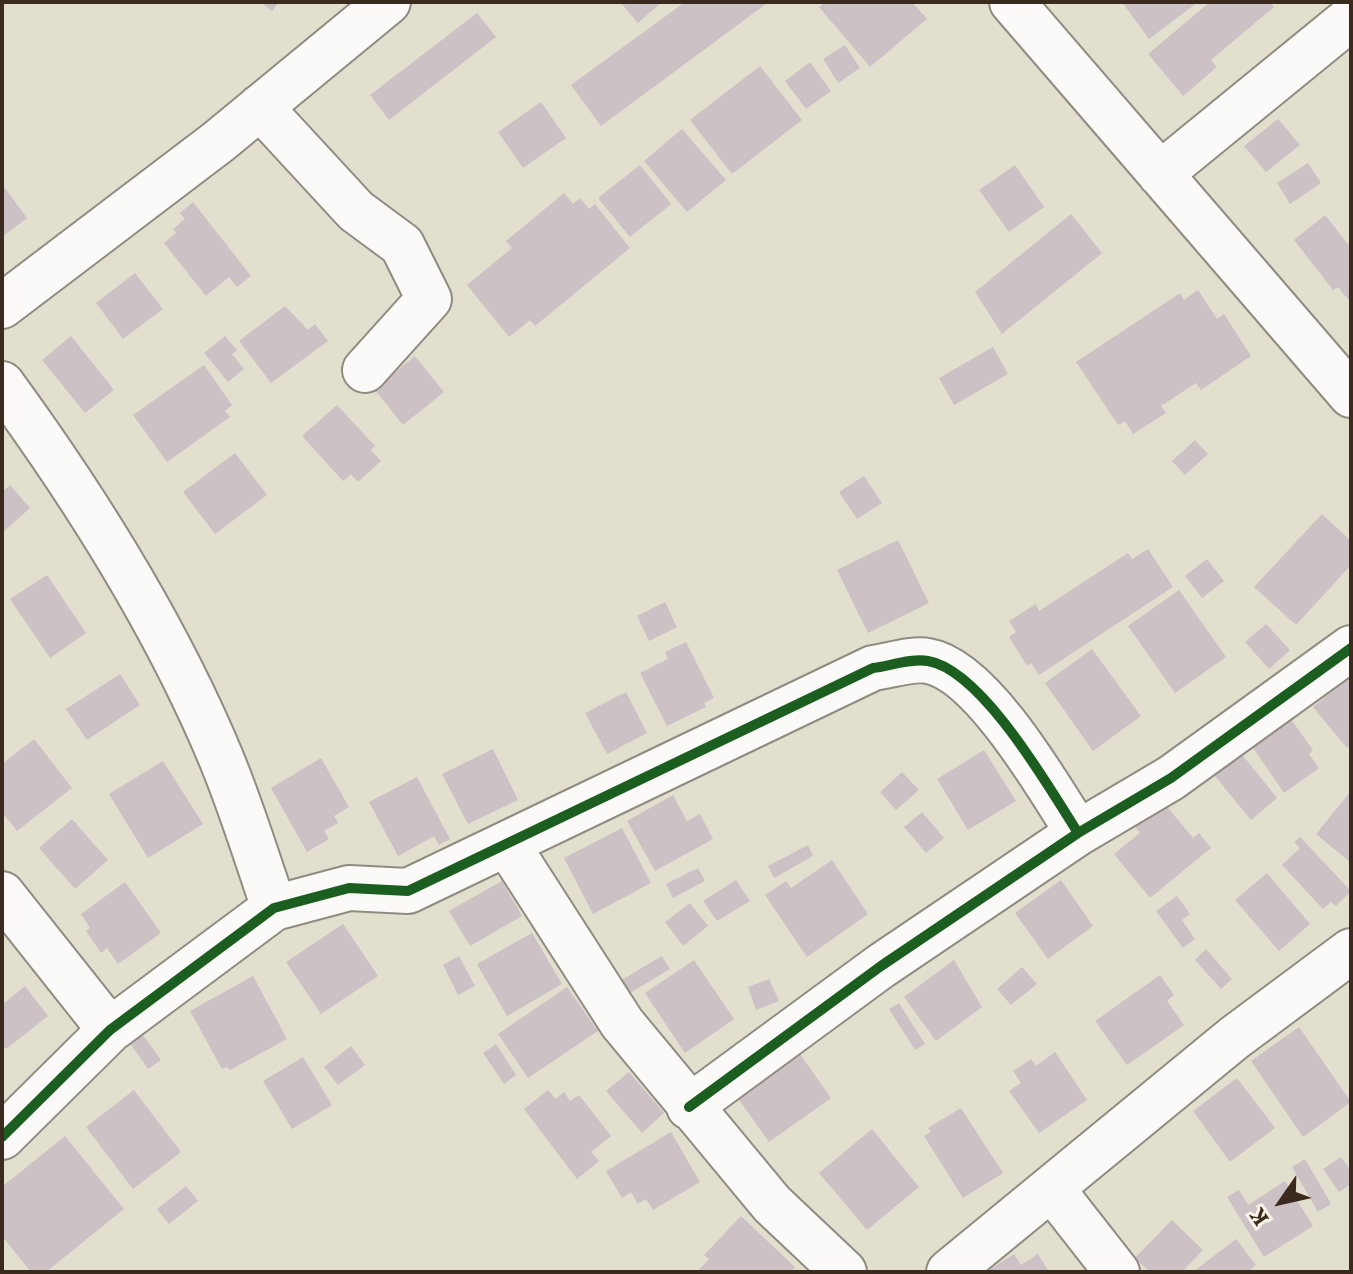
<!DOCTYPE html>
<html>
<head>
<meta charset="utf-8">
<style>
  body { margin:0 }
  #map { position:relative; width:1353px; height:1274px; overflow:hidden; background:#e3dfce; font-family:Vollkorn,serif }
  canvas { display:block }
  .frame { position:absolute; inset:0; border:4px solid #3b2a1e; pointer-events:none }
  .north { position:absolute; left:1241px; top:1162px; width:80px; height:80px; -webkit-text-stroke:6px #f7f3e8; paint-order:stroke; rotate:236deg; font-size:22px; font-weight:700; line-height:32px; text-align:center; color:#3b2a1e }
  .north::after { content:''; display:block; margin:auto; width:28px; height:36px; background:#3b2a1e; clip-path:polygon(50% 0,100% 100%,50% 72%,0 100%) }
</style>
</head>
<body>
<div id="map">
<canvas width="1353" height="1274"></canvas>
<div class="frame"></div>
<div class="north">K</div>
</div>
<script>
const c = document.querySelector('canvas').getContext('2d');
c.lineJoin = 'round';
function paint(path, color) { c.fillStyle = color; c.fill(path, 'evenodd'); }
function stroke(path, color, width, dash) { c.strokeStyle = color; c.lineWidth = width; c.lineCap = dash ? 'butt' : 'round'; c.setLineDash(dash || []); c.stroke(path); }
const building = new Path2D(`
  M260,2H279L272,11Z
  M625,2H662L638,23L622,4Z
  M685,2L766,4L601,126L571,85Z
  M826,2H912L927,19L870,67L819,7Z
  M1122,2H1198L1149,39Z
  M1210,2H1270L1274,7L1211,60L1217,67L1183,96L1148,54Z
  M477,13L496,37L389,120L370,95Z
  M845,45L860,68L838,83L823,59Z
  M810,62L831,91L806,109L785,81Z
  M760,66L802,120L732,174L690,120Z
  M541,102L566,138L523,168L498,132Z
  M1278,119L1300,145L1266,172L1244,146Z
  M682,129L726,180L687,212L644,161Z
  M1308,163L1321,183L1290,204L1277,183Z
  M640,165L671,204L630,237L598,198Z
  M1015,165L1044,207L1009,232L979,190Z
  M2,184L27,218L2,237Z
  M564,193L573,204L580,198L589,209L595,204L630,248L535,326L530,320L509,337L467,285L512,248L506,241Z
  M193,202L251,276L237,287L229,277L206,296L164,243L176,233L173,229L185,219L180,213Z
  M1071,214L1102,253L1002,334L975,292Z
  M1325,215L1351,248V303L1338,287L1333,290L1294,240Z
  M135,273L163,309L123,339L96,303Z
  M1198,290L1217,319L1224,314L1251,356L1201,390L1196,383L1161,406L1166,413L1133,434L1125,421L1118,425L1076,362L1180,293L1184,300Z
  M285,306L308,330L315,324L328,341L271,383L239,341Z
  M71,336L114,390L85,413L42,360Z
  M225,336L237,350L232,354L244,369L228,382L204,353Z
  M993,347L1008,374L954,405L939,378Z
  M415,356L444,392L403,425L374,389Z
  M204,365L232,405L225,411L230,417L167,462L133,415Z
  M337,405L375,446L371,450L381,461L358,482L351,474L343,481L302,436Z
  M1195,440L1208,454L1185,475L1172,461Z
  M235,453L267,495L215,534L183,492Z
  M864,476L882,503L857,519L839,492Z
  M10,485L30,508L2,533V492Z
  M1322,514L1351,541V565L1296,625L1254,587Z
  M898,540L929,603L868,633L837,570Z
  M1148,549L1173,587L1039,675L1031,663L1027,666L1009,637L1016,632L1009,621L1036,604L1039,611L1128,553L1132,559Z
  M1207,559L1224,581L1202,598L1185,576Z
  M47,575L86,633L50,658L10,599Z
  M1179,590L1226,657L1175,693L1128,626Z
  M665,602L677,627L649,641L637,616Z
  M1266,624L1290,650L1269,669L1245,642Z
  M686,642L714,698L704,703L706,707L667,726L640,673L668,659L665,652Z
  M1092,649L1141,716L1093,751L1045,683Z
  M120,674L140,705L87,740L66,709Z
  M1351,675V744L1347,748L1313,707Z
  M626,692L647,733L607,754L585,713Z
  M1285,711L1313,750L1309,754L1319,768L1284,793L1247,739Z
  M34,739L72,788L17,831L2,812V764Z
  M1236,747L1277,798L1251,820L1209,769Z
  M493,749L518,800L468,824L442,774Z
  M984,750L1016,801L968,830L937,779Z
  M321,758L349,807L334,816L338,823L324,831L329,839L307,852L271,788Z
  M163,761L203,824L148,858L109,794Z
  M902,772L919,790L896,810L880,792Z
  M417,777L450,839L439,845L434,836L398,856L369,802Z
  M1351,791V863L1316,834Z
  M673,795L687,821L700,814L713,839L655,871L627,821Z
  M1163,802L1193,838L1199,833L1211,848L1150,898L1114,854L1140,833L1134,825Z
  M922,812L944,838L926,853L904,827Z
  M72,819L108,860L75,889L39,848Z
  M622,828L651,883L593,914L564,858Z
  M1300,837L1351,891L1336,906L1331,902L1323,909L1282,865L1300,848L1294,842Z
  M808,845L813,856L774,878L768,866Z
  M832,860L868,914L807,957L765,895L786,881L791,888Z
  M698,868L705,881L673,898L666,884Z
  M1267,873L1310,924L1279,951L1235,900Z
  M736,880L750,901L717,921L703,901Z
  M1061,880L1093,926L1048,959L1015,913Z
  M502,881L522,916L470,946L449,911Z
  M125,882L161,933L118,964L107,948L101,953L86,931L90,928L81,914Z
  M1177,896L1190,914L1182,920L1195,939L1183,948L1156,911Z
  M690,903L708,926L683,946L665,922Z
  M343,924L378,976L321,1014L286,962Z
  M532,933L562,984L507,1016L477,964Z
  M1206,949L1232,979L1221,989L1195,960Z
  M459,956L475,986L458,995L443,965Z
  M662,956L670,969L628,994L620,981Z
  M694,960L734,1019L685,1053L645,993Z
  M954,960L982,1007L936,1041L904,997Z
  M1022,967L1037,984L1011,1005L997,989Z
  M1160,975L1174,995L1167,1001L1184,1025L1127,1065L1095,1021Z
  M253,976L287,1039L230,1070L227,1067L222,1069L190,1011Z
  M769,979L779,1001L756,1010L748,987Z
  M25,986L48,1016L6,1049L2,1045V1005Z
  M567,987L598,1031L528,1078L498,1034Z
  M899,1003L925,1044L915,1050L889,1009Z
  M137,1027L161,1060L148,1069L125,1036Z
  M1299,1027L1351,1102L1303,1137L1251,1061Z
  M496,1044L516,1075L504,1084L483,1053Z
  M351,1046L365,1065L338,1085L324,1067Z
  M1055,1052L1087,1100L1039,1133L1009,1091L1021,1083L1013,1071L1031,1059L1036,1066Z
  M800,1054L831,1098L769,1142L737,1097Z
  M303,1057L332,1105L292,1129L263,1081Z
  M629,1072L664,1113L642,1133L606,1091Z
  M1237,1078L1275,1128L1230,1162L1193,1111Z
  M134,1090L181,1152L133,1189L86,1127Z
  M548,1090L556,1099L564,1092L570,1101L579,1095L611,1136L591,1152L599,1161L577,1179L524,1109Z
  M961,1108L1003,1173L963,1198L924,1136L931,1132L928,1128Z
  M872,1129L919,1187L867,1230L819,1173Z
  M671,1132L700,1182L653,1210L646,1199L638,1204L631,1192L622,1198L606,1171Z
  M65,1136L124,1209L46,1272H31L2,1236V1187Z
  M1341,1157L1351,1171V1184L1339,1192L1323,1169Z
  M1305,1159L1331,1204L1318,1212L1292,1167Z
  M1285,1181L1313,1226L1264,1257L1227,1197L1239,1190L1248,1205Z
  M186,1186L198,1201L169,1224L157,1209Z
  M741,1216L795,1267L791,1272H697L709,1259L704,1255Z
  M1172,1220L1203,1250L1182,1272H1150L1135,1258Z
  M1236,1239L1256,1265L1247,1272H1193Z
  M1014,1254L1021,1265L1038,1254L1049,1272H986Z`);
const minor = new Path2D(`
  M1012,2L1351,395
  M260,107L356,211L402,245L429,299L365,370
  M1160,174L1351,18
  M2,306L218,142L388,2
  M2,384C86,499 166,626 221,758C241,806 257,858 274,908
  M507,844L622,1023L772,1204L844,1272
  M2,894L110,1030
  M689,1107L881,966L1078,833L1171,778L1351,648
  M2,1137L110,1030L274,908L349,888L408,891L873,668C889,666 912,658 928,661C982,670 1050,789 1078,833
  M1052,1189L1117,1272
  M949,1272L1234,1038L1351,951`);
const cycleway = new Path2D(`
  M689,1107L881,966L1078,833L1171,778L1351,648
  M2,1137L110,1030L274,908L349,888L408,891L873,668C889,666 912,658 928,661C982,670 1050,789 1078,833`);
paint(building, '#ccc1c4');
stroke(minor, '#8f8b80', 48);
stroke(minor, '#fbfaf8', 44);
stroke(cycleway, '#1b5e20', 10);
</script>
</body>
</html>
